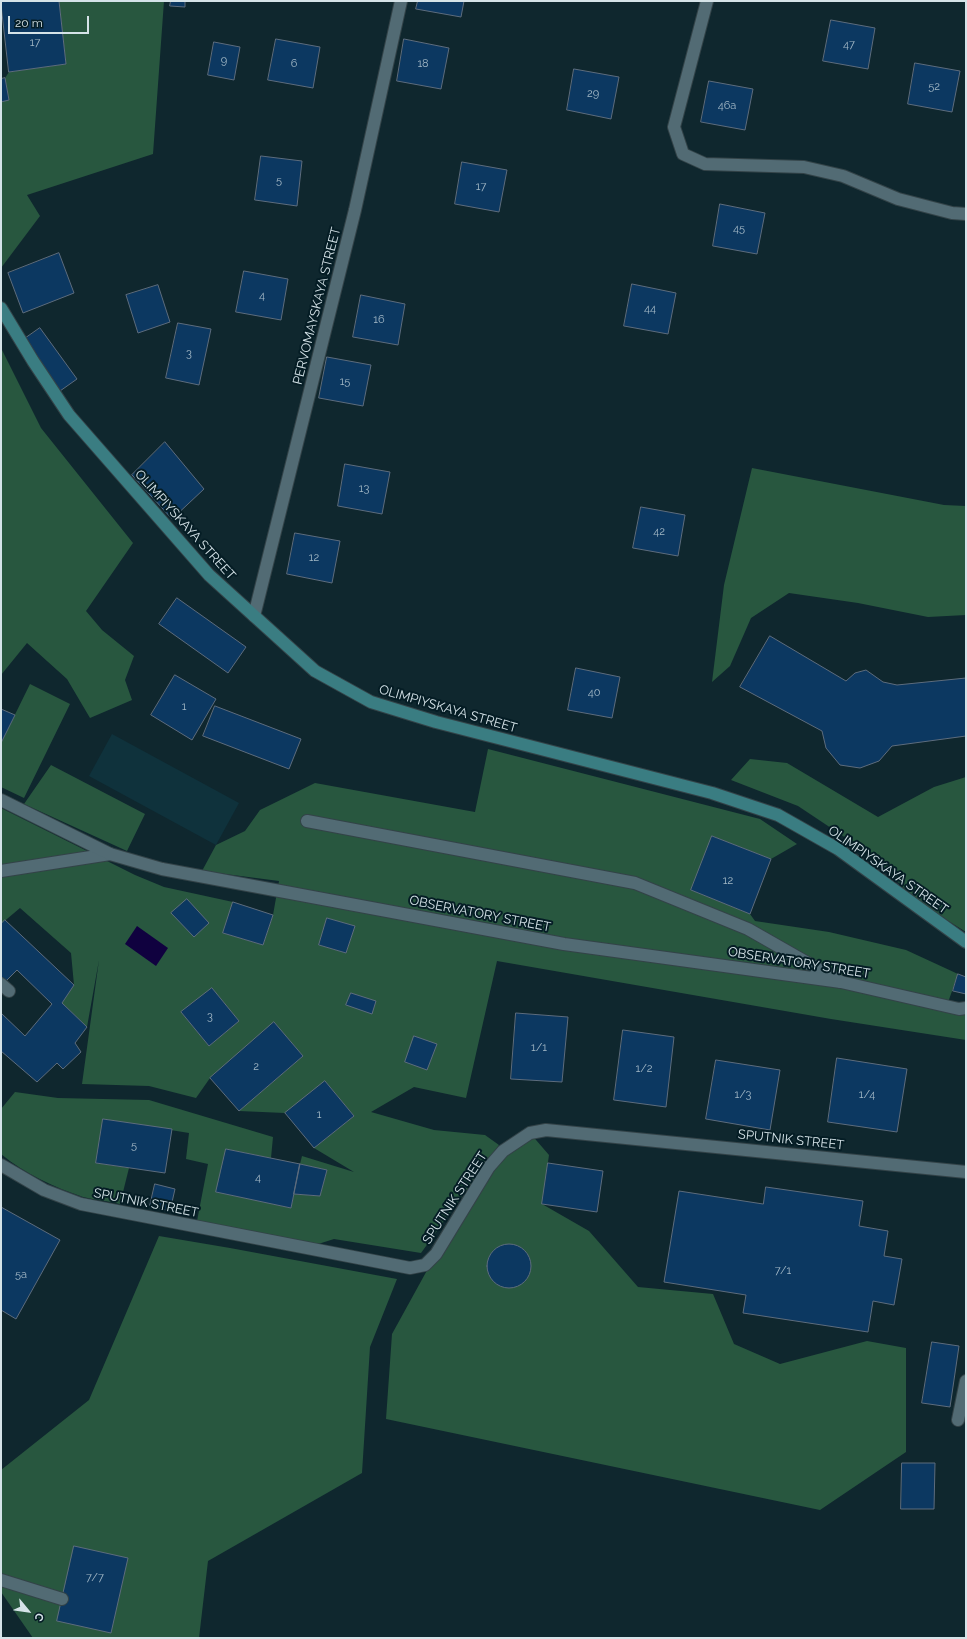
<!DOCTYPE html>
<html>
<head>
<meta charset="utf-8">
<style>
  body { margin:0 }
  #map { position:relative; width:967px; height:1639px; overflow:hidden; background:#0f272e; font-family:Raleway,sans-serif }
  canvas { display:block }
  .frame { position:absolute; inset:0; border:2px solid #d5e3e8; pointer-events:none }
  .north { position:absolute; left:8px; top:1591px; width:40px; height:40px; -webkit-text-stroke:3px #051d25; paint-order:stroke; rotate:119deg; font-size:11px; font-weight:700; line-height:16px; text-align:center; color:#d5e3e8 }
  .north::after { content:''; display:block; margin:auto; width:14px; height:18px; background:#d5e3e8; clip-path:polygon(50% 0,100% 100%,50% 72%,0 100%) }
  .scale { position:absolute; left:8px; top:16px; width:81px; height:18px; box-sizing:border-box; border:2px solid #d5e3e8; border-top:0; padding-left:5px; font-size:12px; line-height:14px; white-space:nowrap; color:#d5e3e8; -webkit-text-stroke:3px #051d25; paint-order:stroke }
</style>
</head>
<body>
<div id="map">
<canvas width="967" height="1639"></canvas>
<div class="frame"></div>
<div class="north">С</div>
<div class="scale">20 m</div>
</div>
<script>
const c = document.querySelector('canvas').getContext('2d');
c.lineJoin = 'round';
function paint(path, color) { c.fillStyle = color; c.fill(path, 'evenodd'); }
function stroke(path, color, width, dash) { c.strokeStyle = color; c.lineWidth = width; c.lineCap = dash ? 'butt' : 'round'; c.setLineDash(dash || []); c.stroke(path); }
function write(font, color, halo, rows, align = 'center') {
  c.font = font + ' Raleway,sans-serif'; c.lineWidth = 4; c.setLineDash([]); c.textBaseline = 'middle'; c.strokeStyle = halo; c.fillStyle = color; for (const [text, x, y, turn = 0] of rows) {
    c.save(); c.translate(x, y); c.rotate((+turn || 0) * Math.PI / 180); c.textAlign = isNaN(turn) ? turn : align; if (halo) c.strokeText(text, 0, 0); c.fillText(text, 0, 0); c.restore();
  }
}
const built = new Path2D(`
  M112,734L239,803L216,845L89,776Z`);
const green = new Path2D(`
  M59,1H164L153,154L27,195L40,216L1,268V102L9,100L5,78L9,72L66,64Z
  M1,348L41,428L133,543L86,611L102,630L134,656L125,680L132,700L90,718L67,679L27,643L1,675Z
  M752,468L944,505L966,506V615L928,617L858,603L789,593L751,618L730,666L712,682L724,585Z
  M30,684L70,704L24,798L1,787V743Z
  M488,749L760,819L797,844L771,859L712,836L691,890L750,914L755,921L829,932L906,950L958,974L945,1011L966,1014V1040L831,1019L497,961L466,1098L414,1087L371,1112L434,1130L485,1135L499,1145L421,1253L334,1239L315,1245L197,1221L208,1164L186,1159L189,1133L103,1119L96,1163L129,1168L120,1204C108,1201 95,1200 83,1197C54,1187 25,1174 1,1154V1109L15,1092L58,1098L149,1100L273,1137L271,1158L226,1149L217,1192L291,1208L294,1194L320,1196L327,1170L300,1164L302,1156L354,1172L314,1148L354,1116L325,1081L285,1113L239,1111L303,1056L274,1022L210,1078L196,1098L149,1086L82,1084L99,960L87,1027L62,1003L74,985L71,953L20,908L1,924V808L135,875L164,887L233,902L223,933L263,945L273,915L279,881L202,871L216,845L245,831L260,810L315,783L475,812ZM327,918L354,926L346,953L319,945ZM212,988L239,1021L209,1046L181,1012Z
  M750,759L787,763L878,817L934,787L966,777V932L918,902L870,854L798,806L731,780Z
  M51,765L145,814L127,851L24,804Z
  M530,1133L549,1155L542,1204L589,1231L638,1287L713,1294L734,1344L780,1364L867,1341L906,1348V1452L820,1510L386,1419L392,1334L436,1254L489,1167Z
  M159,1236L230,1248L397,1279L370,1347L362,1473L208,1561L199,1638H33L1,1592V1470L89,1400Z`);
const water = new Path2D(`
  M137,926L168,948L156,966L125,944Z`);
const building = new Path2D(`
  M1,1H59L66,64L9,72Z
  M171,1H185V7L170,6Z
  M418,1H464L461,17L416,9Z
  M831,20L875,28L868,69L823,61Z
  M276,39L320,47L313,88L268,80Z
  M404,39L449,48L441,89L397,81Z
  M214,42L240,47L234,80L208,75Z
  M915,63L960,71L952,112L908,104Z
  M574,69L619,77L611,119L567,110Z
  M5,78L9,100L1,102V79Z
  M709,81L753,89L745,130L701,122Z
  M261,156L302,161L297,206L255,200Z
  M462,162L507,170L499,212L455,204Z
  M720,204L765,213L757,254L713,246Z
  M59,253L74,293L23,313L8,273Z
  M244,271L288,279L281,320L236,312Z
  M632,284L676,293L668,334L624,326Z
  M158,285L170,322L138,333L126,295Z
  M361,295L405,304L398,345L353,337Z
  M178,323L211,329L199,385L166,378Z
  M40,328L77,379L60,391L23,340Z
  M327,357L371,365L363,406L319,398Z
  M165,442L204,489L172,519L132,475Z
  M345,464L390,472L382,514L338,506Z
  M641,507L685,515L678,556L633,548Z
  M295,533L340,541L332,583L287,574Z
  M177,598L246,647L228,673L159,624Z
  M770,636L846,681L855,673L866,670L883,682L897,685L966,678V736L892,746L879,761L860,768L840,765L826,748L822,731L740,687Z
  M576,668L620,677L612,718L568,710Z
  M175,675L216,699L192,740L151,715Z
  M215,706L301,739L289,769L203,736Z
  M1,709L15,715L1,743Z
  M712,836L771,859L750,914L691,890Z
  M187,899L209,923L194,937L171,913Z
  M233,902L273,915L263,945L223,933Z
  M327,918L355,926L346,953L319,945Z
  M5,920L74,985L62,1003L87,1027L75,1043L81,1052L63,1069L57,1063L37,1082L1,1051V1013L25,1036L52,1004L17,970L6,981L1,976V924Z
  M958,974L966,977V994L953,991Z
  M212,988L239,1021L209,1046L181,1012Z
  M351,993L376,1001L372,1014L346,1005Z
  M516,1013L568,1017L562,1082L511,1079Z
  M274,1022L303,1056L239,1111L210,1078Z
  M623,1030L674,1037L666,1107L614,1100Z
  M414,1036L437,1044L427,1070L405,1062Z
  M837,1058L907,1069L897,1132L828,1122Z
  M716,1060L780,1070L770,1130L706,1119Z
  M325,1081L354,1116L314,1148L285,1113Z
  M103,1119L172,1129L165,1173L96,1163Z
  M226,1149L300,1164L291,1208L216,1192Z
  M548,1163L603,1171L597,1212L542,1204Z
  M300,1164L327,1170L320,1196L294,1194Z
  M155,1184L175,1189L170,1211L150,1206Z
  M766,1187L863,1201L859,1226L888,1231L884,1256L902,1259L894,1305L873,1301L868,1332L743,1313L746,1295L664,1282L679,1191L763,1204Z
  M1,1207L60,1240L16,1319L1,1310Z
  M487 1266a22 22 0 1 1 44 0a22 22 0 1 1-44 0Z
  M932,1342L959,1346L950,1407L922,1403Z
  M902,1463H935L934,1509H901Z
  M74,1546L128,1558L111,1633L57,1621Z`);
const lane = new Path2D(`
  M307,821L635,883L748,929L841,982
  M1,871L110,854
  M1,984L9,991
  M958,1420L966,1381
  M1,1580L62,1599`);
const street = new Path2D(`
  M707,1L674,127L683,154L705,164L804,167L843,176L898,199L952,213L966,214
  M254,616L355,210L401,1
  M1,800L110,854L162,869L564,944L841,982L959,1009L966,1008
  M1,1165L44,1190L81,1204L410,1268L425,1265L436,1254L489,1167L503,1151L530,1133L546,1130L966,1172`);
const secondary = new Path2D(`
  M1,308L33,361L69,415L209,575L315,671L371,702L436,722L712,793L778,815L838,849L966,942`);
const numberNames = [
  ["17",35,43],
  ["47",849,45],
  ["9",224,61],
  ["6",294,64],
  ["18",423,64],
  ["52",934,87],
  ["29",593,94],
  ["46а",727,106],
  ["5",279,181],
  ["17",481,187],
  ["45",739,229],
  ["4",262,296],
  ["44",650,309],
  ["16",379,320],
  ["3",189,354],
  ["15",345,382],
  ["13",364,489],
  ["42",659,532],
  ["12",314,558],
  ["40",594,693],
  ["1",184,707],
  ["12",728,881],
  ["3",210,1017],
  ["1/1",539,1048],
  ["2",256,1067],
  ["1/2",644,1069],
  ["1/3",743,1095],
  ["1/4",867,1095],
  ["1",319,1115],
  ["5",134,1146],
  ["4",258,1178],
  ["7/1",783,1271],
  ["5а",21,1275],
  ["7/7",95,1578]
];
const streetNames = [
  ["PERVOMAYSKAYA STREET",317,306,-76],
  ["OLIMPIYSKAYA STREET",185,525,48],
  ["OLIMPIYSKAYA STREET",448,709,16],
  ["OLIMPIYSKAYA STREET",888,870,35],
  ["OBSERVATORY STREET",480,914,11],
  ["OBSERVATORY STREET",799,963,9],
  ["SPUTNIK STREET",791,1140,6],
  ["SPUTNIK STREET",455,1198,-57],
  ["SPUTNIK STREET",146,1203,11]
];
paint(built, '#0f323c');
paint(green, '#28573f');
paint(water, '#10013f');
paint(building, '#0c3861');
stroke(building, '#5d6c7d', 1);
stroke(lane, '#334348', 14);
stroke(street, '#334348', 14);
stroke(secondary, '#334348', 14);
stroke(lane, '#526b74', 12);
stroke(street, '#526b74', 12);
stroke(secondary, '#3a7d82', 12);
write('11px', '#a3b8c6', null, numberNames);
write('13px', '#d5e3e8', '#051d25', streetNames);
</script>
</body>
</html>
